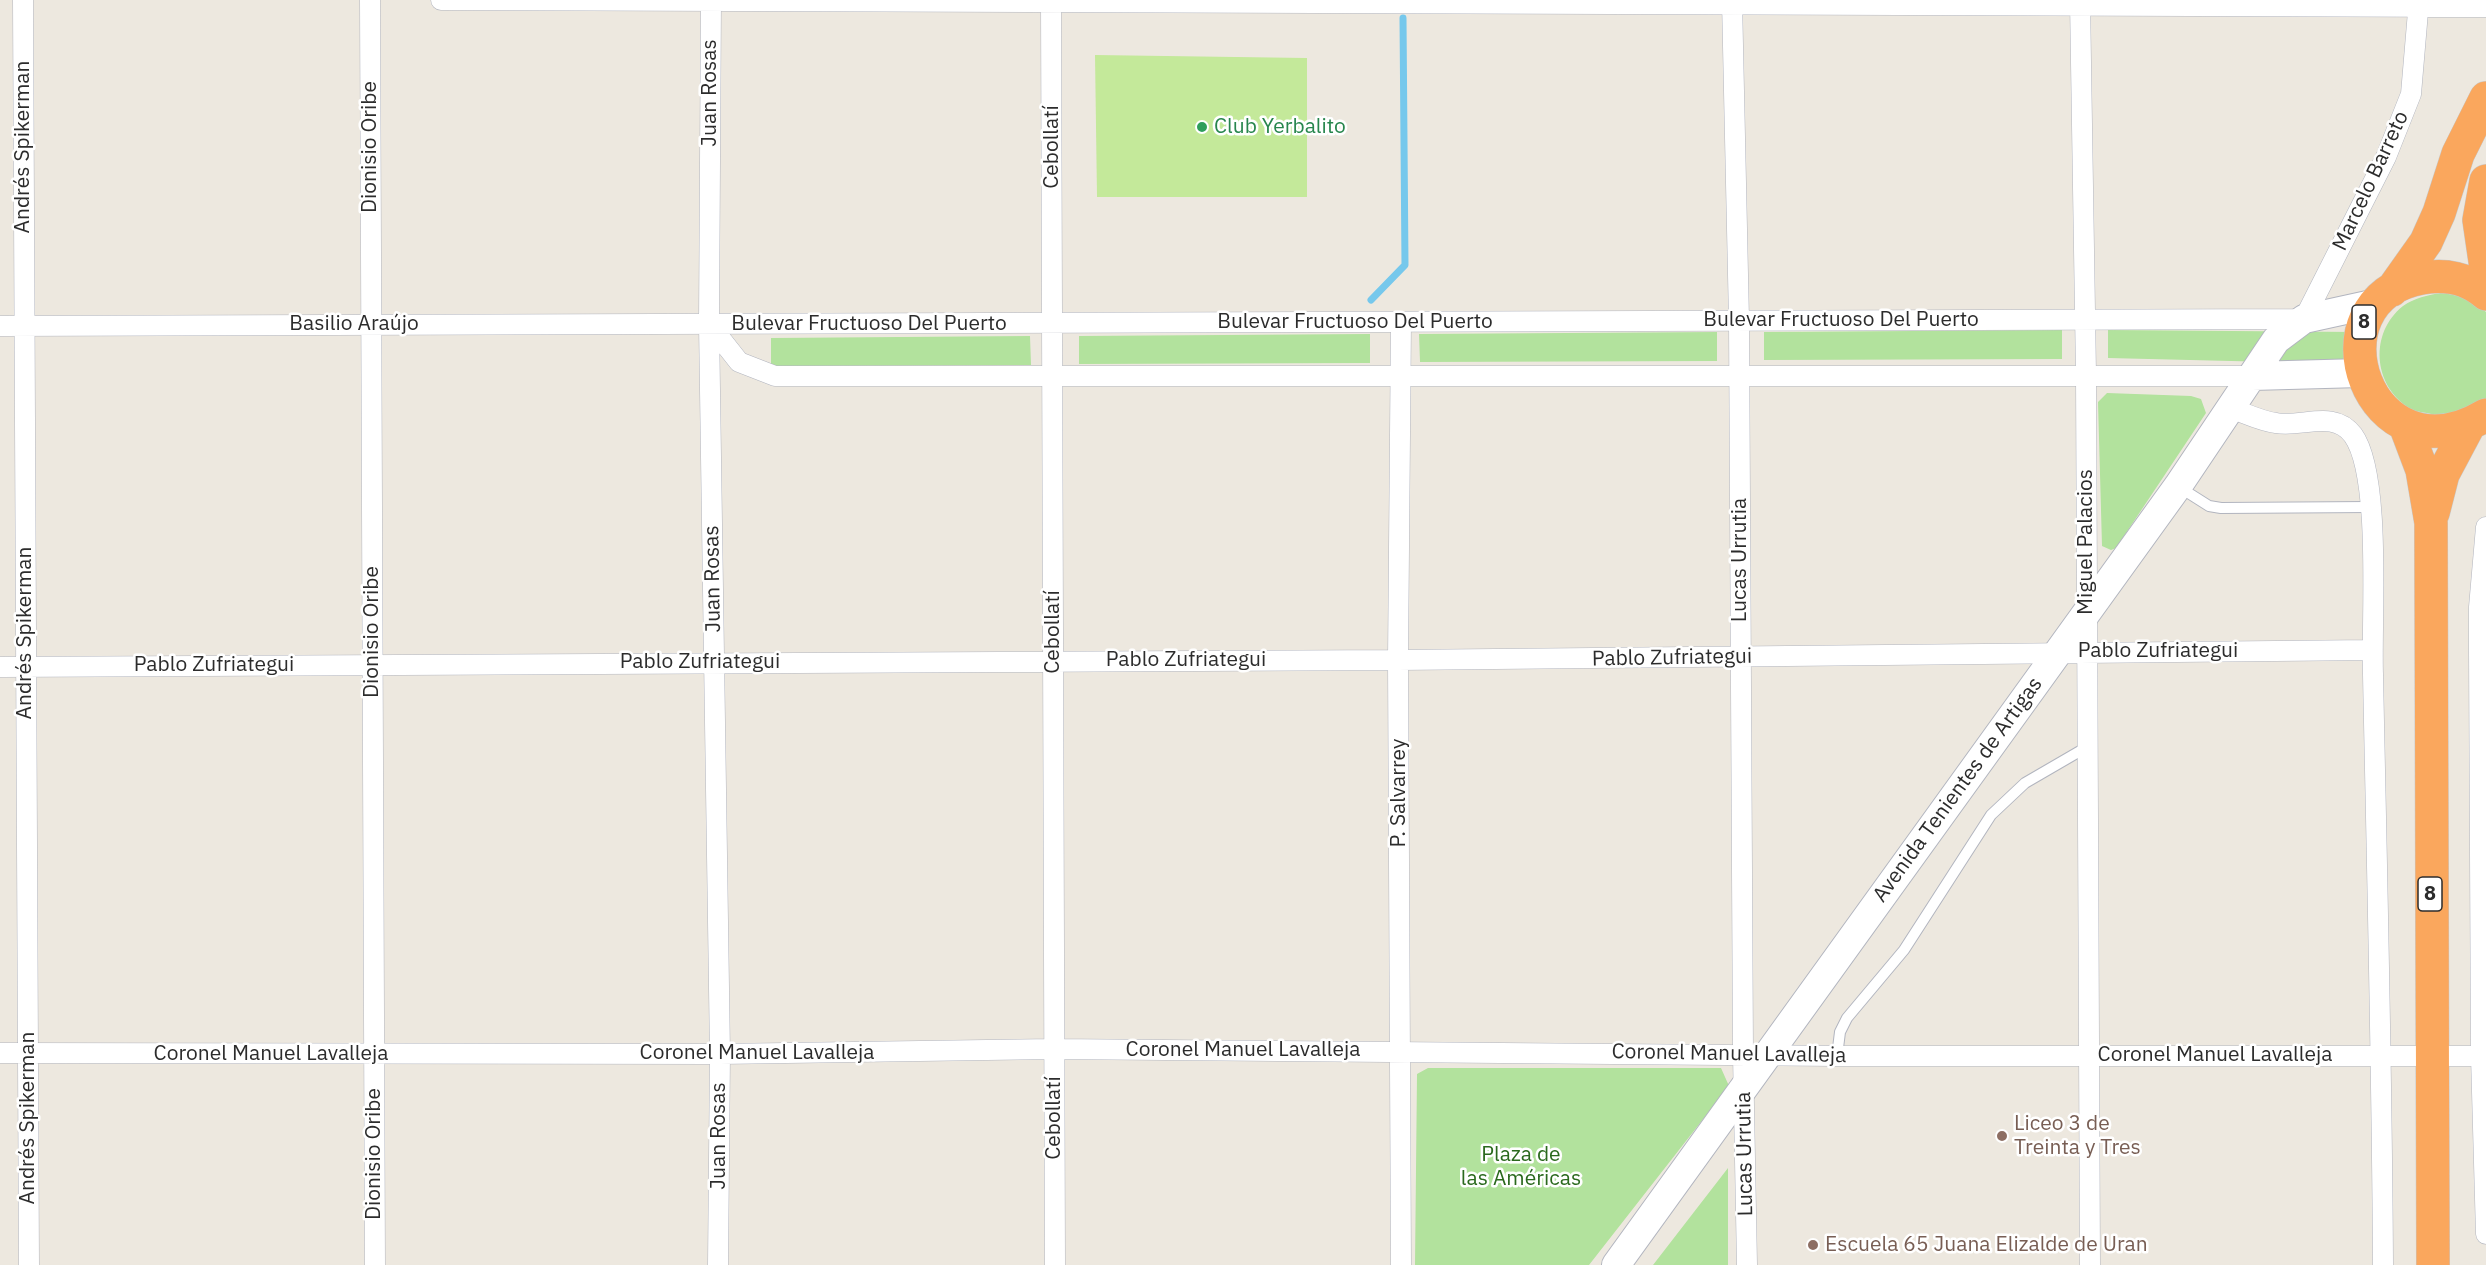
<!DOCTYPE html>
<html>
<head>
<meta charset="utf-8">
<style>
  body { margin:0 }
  canvas { display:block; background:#ede8df }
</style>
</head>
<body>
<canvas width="2486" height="1265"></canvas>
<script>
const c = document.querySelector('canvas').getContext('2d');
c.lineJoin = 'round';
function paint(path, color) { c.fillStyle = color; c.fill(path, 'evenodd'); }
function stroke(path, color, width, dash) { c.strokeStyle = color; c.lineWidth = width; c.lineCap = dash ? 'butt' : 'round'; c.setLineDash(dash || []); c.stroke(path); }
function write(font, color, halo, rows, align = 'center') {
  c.font = font + ' "IBM Plex Sans",sans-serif'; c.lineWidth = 5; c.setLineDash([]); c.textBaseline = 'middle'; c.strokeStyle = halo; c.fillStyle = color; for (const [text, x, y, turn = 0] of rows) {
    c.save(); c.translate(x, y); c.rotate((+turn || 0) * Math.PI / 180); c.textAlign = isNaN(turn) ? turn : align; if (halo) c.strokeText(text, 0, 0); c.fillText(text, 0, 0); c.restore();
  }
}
const green = new Path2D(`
  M2441,293C2459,295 2472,299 2486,312V400C2476,405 2460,417 2449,417C2443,418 2436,415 2431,414C2424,412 2414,412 2409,408C2373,385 2369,333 2403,306C2414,298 2428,295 2441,293Z
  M2062,330V359L1764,360V332Z
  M2108,330L2356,332L2354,364L2108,358Z
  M1717,332V361L1420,362L1419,334Z
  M1370,334V363L1079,364V336Z
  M1030,336L1031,365L771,366V338Z
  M2107,393L2191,396L2201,399L2206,413L2116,548L2111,550L2102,546L2098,402Z
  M1428,1068H1721L1729,1086L1589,1265H1415L1417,1074Z
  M1728,1168V1265H1653Z`);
const pitch = new Path2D(`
  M1095,55L1307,58V197H1097Z`);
const stream = new Path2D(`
  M1371,300L1405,265L1403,18`);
const lane = new Path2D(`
  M2179,487L2209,506L2221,508L2370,507
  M1837,1056L1840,1032L1847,1018L1904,950L1991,815L2025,783L2087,747`);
const street = new Path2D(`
  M23,0L29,1265
  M370,0L375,1265
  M441,0L2486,7
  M711,0L709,324L720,1054L718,1265
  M1051,0L1055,1265
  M1732,0L1739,320L1743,1054L1747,1265
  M2080,0L2086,374L2090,1265
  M1401,322L1398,660L1401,1265
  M709,324L739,362L775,376H2252
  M0,326L2304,319L2386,157L2411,94L2419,0
  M2230,408C2245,413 2260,421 2276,423C2302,428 2334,409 2353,435C2382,475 2371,621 2373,674C2377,871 2382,1068 2383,1265
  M2486,527L2479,607V650L2481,1056L2486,1234
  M0,667L1398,660L2372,650
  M0,1053L720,1054L1053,1049L1837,1056H2486`);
const secondary = new Path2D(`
  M2252,376L2361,373
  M1616,1265L2178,486L2276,340L2304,319L2377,303`);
const highway = new Path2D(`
  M2486,181L2479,220L2486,268
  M2392,290L2426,242L2439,213L2458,154L2486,98
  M2486,294C2468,278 2445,274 2422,278C2305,299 2368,486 2486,415
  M2405,425L2422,470L2431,523L2433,1265
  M2433,513L2443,474L2469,425`);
const markers = [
  [1202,127,6,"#2e9e5b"],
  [2002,1136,6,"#8d6e63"],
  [1813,1245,6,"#8d6e63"]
];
const shields = [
  [2364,322,24],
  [2430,894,24]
];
const shieldNames = [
  ["8",2364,322],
  ["8",2430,894]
];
const streetNames = [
  ["Juan Rosas",710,93,-90],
  ["Andrés Spikerman",23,147,-90],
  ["Dionisio Oribe",370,147,-90],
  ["Cebollatí",1052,147,-90],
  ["Marcelo Barreto",2371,181,-65],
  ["Bulevar Fructuoso Del Puerto",1841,320],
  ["Bulevar Fructuoso Del Puerto",1355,322],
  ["Basilio Araújo",354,324],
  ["Bulevar Fructuoso Del Puerto",869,324],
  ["Miguel Palacios",2086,542,-90],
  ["Lucas Urrutia",1740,560,-90],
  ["Juan Rosas",713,579,-91],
  ["Dionisio Oribe",372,632,-90],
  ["Cebollatí",1053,632,-90],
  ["Andrés Spikerman",25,633,-90],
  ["Pablo Zufriategui",2158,651],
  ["Pablo Zufriategui",1672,658,-1],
  ["Pablo Zufriategui",1186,660],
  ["Pablo Zufriategui",700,662],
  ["Pablo Zufriategui",214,665],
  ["Avenida Tenientes de Artigas",1958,790,-54],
  ["P. Salvarrey",1399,793,-90],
  ["Coronel Manuel Lavalleja",1243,1050],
  ["Coronel Manuel Lavalleja",757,1053],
  ["Coronel Manuel Lavalleja",271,1054],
  ["Coronel Manuel Lavalleja",1729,1054,1],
  ["Coronel Manuel Lavalleja",2215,1055],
  ["Andrés Spikerman",28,1118,-90],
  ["Cebollatí",1054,1118,-90],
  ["Juan Rosas",719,1136,-90],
  ["Dionisio Oribe",374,1154,-90],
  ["Lucas Urrutia",1745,1154,-91]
];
const leisureNames = [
  ["Club Yerbalito",1214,127]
];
const educationNames = [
  ["Liceo 3 de",2014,1124],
  ["Treinta y Tres",2014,1148],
  ["Escuela 65 Juana Elizalde de Uran",1825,1245]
];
const parkNames = [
  ["Plaza de",1521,1155],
  ["las Américas",1521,1179]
];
paint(green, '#b2e29d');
paint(pitch, '#c4e99a');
stroke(stream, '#76c8ec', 7);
stroke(lane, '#b2b5bf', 12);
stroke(street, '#b2b5bf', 21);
stroke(secondary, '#b2b5bf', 30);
stroke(highway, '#c8c8c8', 34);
stroke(lane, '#fff', 10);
stroke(street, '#fff', 20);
stroke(secondary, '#fff', 28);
stroke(highway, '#faa75d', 33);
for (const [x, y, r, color] of markers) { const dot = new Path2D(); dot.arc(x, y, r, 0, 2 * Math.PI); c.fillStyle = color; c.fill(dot); stroke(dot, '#fff', 2); }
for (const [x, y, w] of shields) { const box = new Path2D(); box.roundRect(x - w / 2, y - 17, w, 34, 4.5); c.fillStyle = '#fff'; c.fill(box); stroke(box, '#2c2c2c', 1.5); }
write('bold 20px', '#2c2c2c', null, shieldNames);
write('21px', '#2c2c2c', '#fff', streetNames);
write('21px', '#27864d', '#fff', leisureNames, 'left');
write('21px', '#785e54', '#fff', educationNames, 'left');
write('21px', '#2a691d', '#fff', parkNames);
</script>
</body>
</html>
